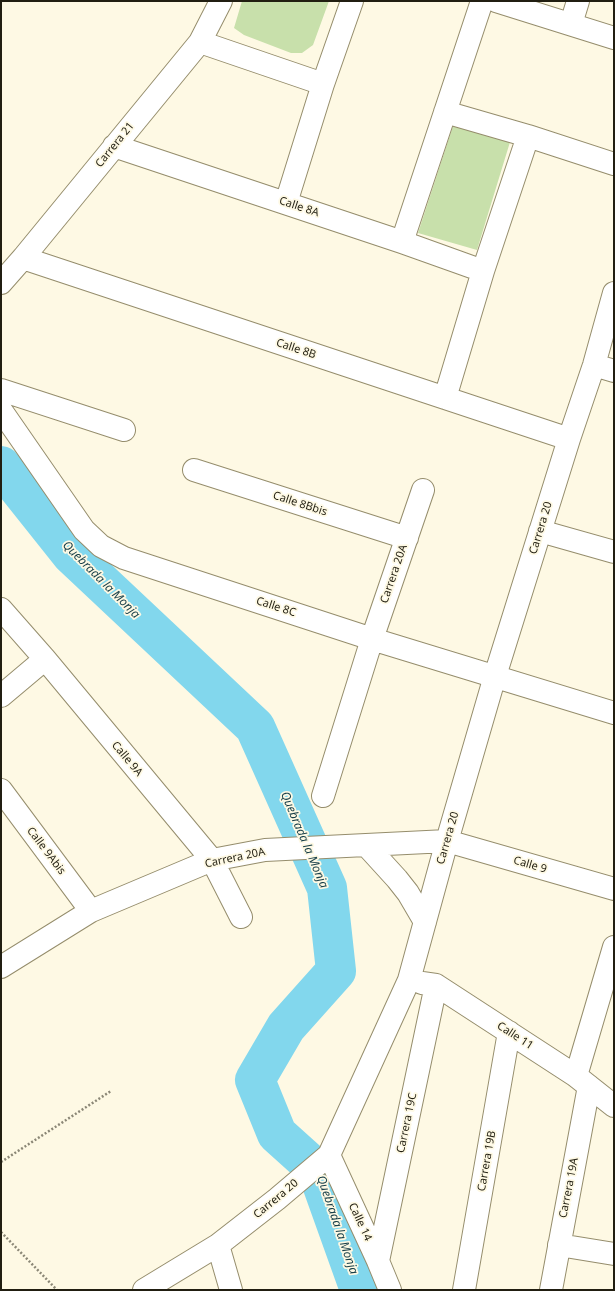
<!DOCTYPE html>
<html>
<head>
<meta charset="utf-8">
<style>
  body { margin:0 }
  #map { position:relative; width:615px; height:1291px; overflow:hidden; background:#fef9e4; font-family:"Noto Sans",sans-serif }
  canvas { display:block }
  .frame { position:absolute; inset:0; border:2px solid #211e11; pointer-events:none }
</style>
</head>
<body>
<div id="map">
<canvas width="615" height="1291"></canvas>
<div class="frame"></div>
</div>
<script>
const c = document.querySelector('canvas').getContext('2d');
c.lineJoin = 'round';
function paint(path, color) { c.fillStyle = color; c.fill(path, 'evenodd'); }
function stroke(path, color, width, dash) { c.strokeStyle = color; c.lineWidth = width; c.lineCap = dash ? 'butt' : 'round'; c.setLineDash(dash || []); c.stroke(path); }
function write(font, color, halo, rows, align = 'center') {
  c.font = font + ' "Noto Sans",sans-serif'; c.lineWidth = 3.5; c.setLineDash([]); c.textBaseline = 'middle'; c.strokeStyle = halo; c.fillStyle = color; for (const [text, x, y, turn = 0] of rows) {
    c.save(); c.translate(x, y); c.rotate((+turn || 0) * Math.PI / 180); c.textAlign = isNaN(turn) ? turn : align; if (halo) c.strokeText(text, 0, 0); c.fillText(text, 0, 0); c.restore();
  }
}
const green = new Path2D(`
  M242,1H329L313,45L302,53H291L244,35L234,28Z
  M453,126L510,142L477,250L418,233Z`);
const river = new Path2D(`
  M1,466L72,555L255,727L327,888L336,971L286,1027L255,1080L277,1134L317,1170L360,1290`);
const path = new Path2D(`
  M1,1162L111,1091
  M1,1232L57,1290`);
const minor = new Path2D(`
  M496,1L614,38
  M571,24L578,1
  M200,42L323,84
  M445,112L528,136L614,164
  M114,146L402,242L483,271
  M286,203L323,84L352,1
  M402,242L482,1
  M23,258L569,439
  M1,283L23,258L200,42L221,1
  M594,365L614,371
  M1,390L124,430
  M445,398L483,271L528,136
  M1,410L84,530L101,546L124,558L372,639L614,713
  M194,470L407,538
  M540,531L614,552
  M1,609L45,659L212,860L241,917
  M1,696L45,659
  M1,790L91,911
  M323,796L372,639L423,490
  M366,845L397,879L408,893L425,922
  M1,967L91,911L212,860L265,850L447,841L614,889
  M422,983L436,985L576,1076L614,1106
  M576,1076L614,947
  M329,1155L378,1261L390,1290
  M218,1245L231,1290
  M559,1245L614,1254
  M378,1261L436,985
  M144,1290L218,1245L277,1199L329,1155L409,980L447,841L495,676L569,439L594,365L614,293
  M464,1290L509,1032
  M551,1290L589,1086`);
const streetNames = [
  ["Carrera 21",115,145,-51],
  ["Calle 8A",299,207,18],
  ["Calle 8B",296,349,18],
  ["Calle 8Bbis",300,504,18],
  ["Carrera 20",541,528,-73],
  ["Carrera 20A",394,574,-71],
  ["Calle 8C",276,607,18],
  ["Calle 9A",127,759,50],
  ["Carrera 20",448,838,-74],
  ["Calle 9Abis",46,851,53],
  ["Carrera 20A",235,858,-12],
  ["Calle 9",530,865,16],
  ["Calle 11",515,1036,33],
  ["Carrera 19C",407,1123,-78],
  ["Carrera 19B",487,1161,-80],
  ["Carrera 19A",569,1188,-79],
  ["Carrera 20",276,1199,-40],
  ["Calle 14",360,1222,65]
];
const waterNames = [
  ["Quebrada la Monja",101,580,45],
  ["Quebrada la Monja",304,840,67],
  ["Quebrada la Monja",337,1225,71]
];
paint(green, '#c8e0ab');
stroke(river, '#82d7ed', 40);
stroke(minor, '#958d6c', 24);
stroke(path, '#8b8776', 2.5, [2, 2]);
stroke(minor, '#fff', 22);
write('11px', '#211e11', '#fef9e4', streetNames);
write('italic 12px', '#183f49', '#fef9e4', waterNames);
</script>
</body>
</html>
